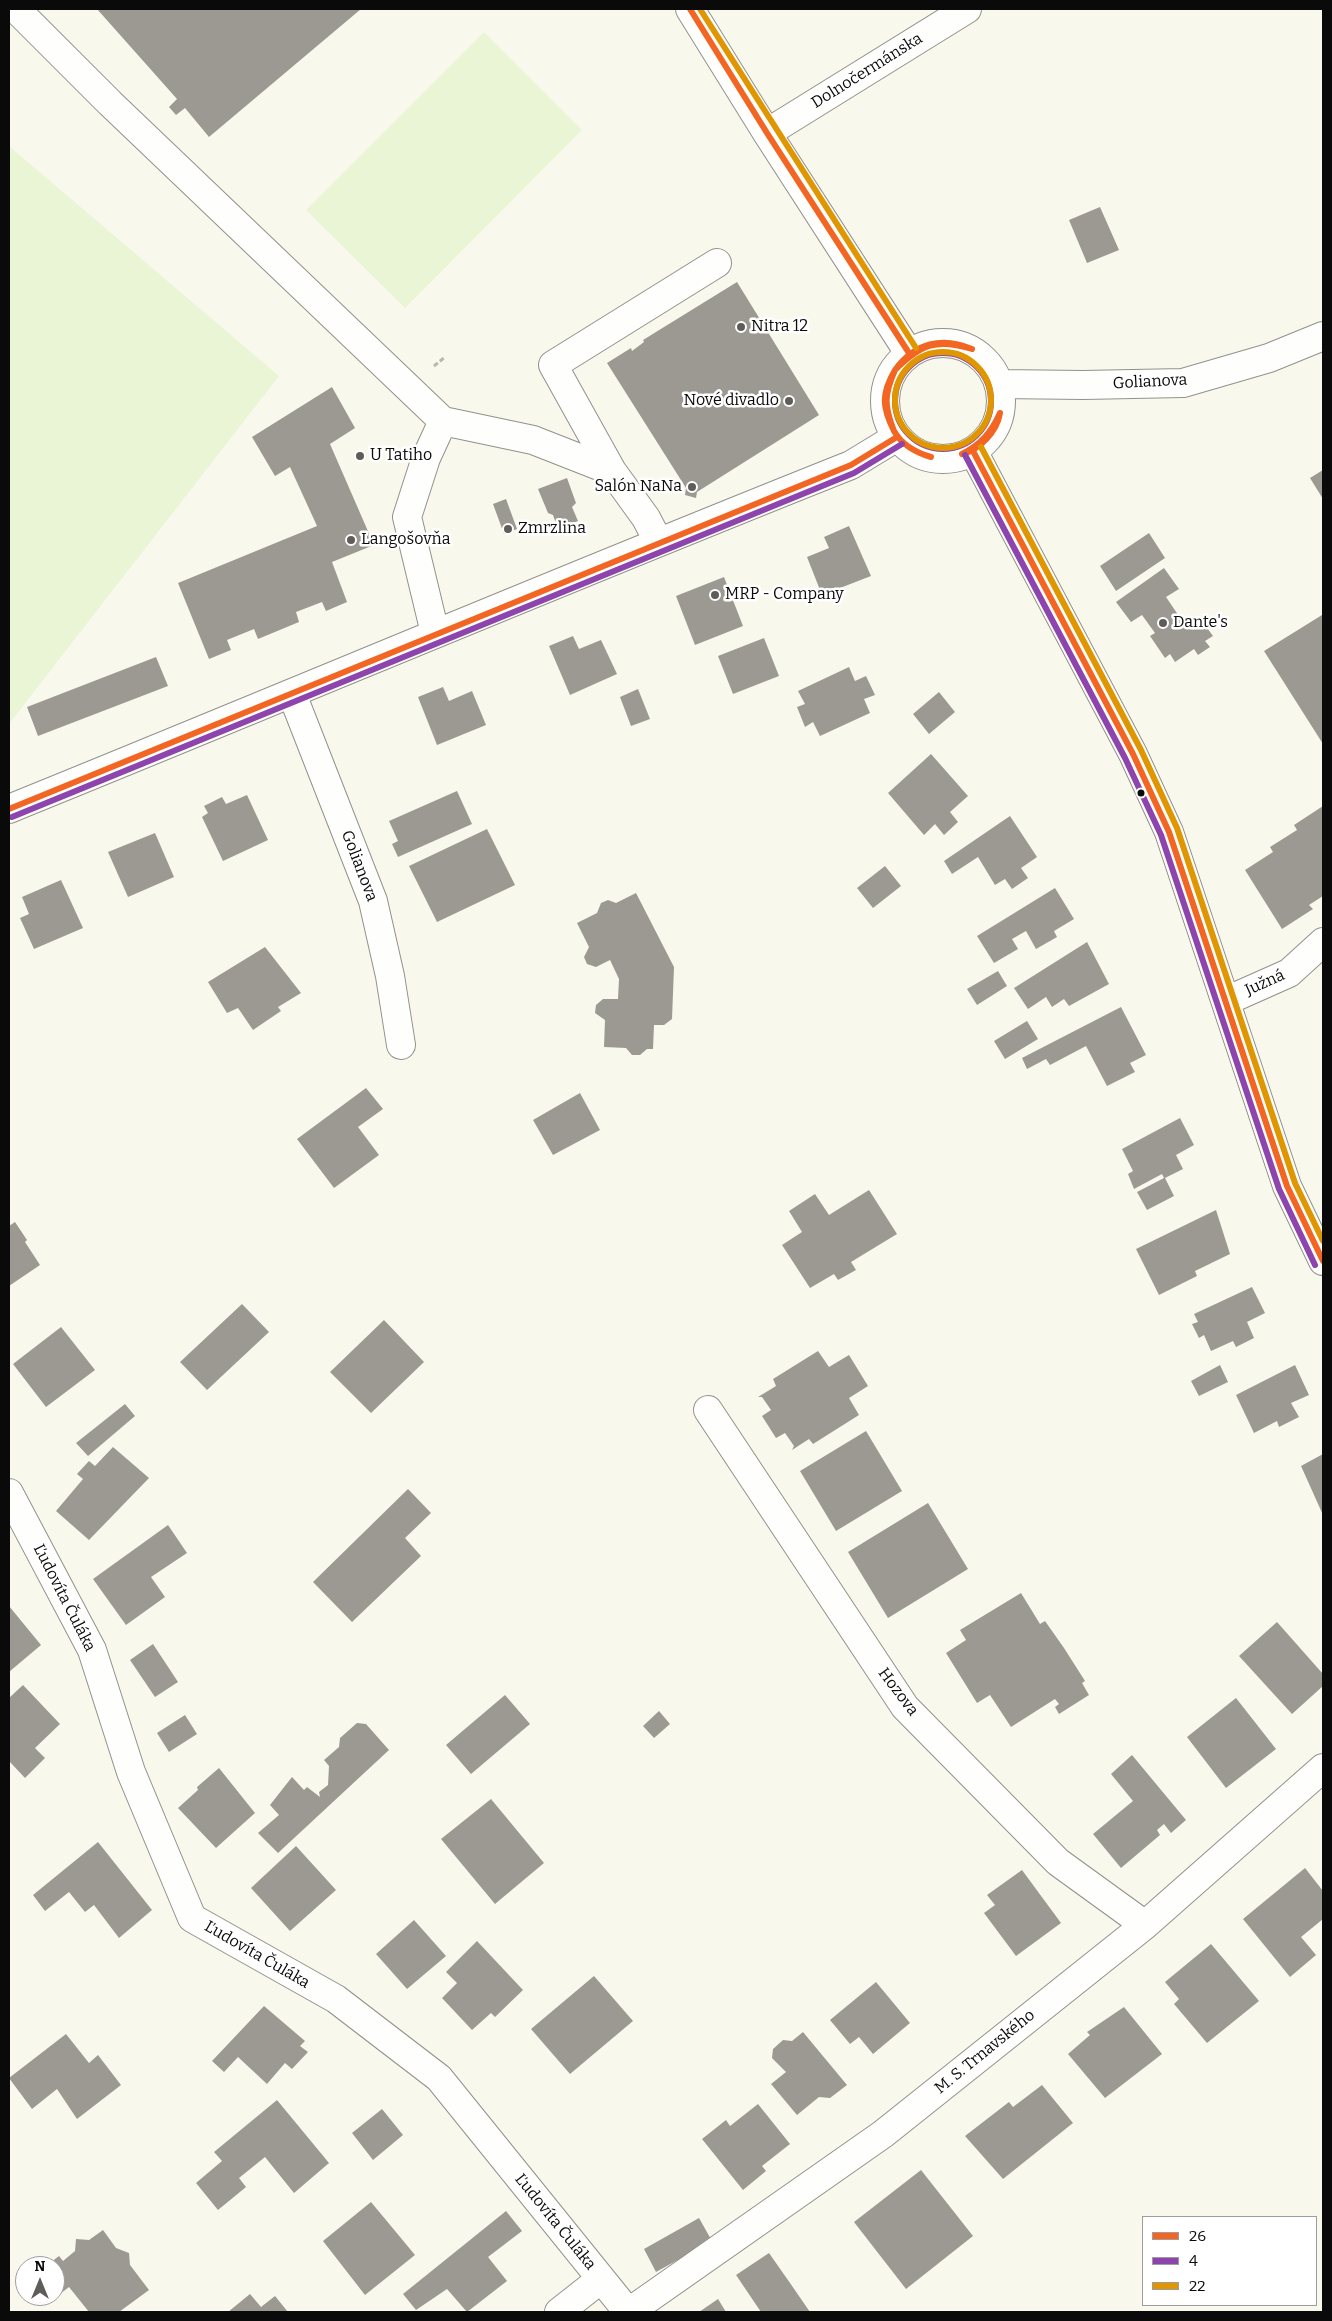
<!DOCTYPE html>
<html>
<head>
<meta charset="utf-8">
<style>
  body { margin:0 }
  #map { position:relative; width:1332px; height:2321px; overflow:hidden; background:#f9f8ed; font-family:Bitter,serif }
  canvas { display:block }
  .frame { position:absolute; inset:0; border:10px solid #0a0a0a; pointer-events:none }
  .legend { position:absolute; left:1142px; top:2216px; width:175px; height:90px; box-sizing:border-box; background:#fff; border:1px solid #9d9d9d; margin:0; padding:6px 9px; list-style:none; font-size:15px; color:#0a0a0a }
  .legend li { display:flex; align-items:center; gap:10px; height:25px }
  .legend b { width:25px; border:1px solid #9d9d9d }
  .north { position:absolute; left:15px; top:2256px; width:50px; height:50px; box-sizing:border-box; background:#fff; border:1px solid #9d9d9d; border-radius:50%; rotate:0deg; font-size:14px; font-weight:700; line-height:20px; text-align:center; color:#0a0a0a }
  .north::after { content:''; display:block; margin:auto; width:18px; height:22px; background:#5e5d59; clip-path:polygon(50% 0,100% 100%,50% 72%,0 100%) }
</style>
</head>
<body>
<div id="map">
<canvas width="1332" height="2321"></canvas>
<div class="frame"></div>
<ul class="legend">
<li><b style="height:6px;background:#f26522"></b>26</li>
<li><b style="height:6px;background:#8e44ad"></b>4</li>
<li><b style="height:6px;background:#df9601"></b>22</li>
</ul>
<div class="north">N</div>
</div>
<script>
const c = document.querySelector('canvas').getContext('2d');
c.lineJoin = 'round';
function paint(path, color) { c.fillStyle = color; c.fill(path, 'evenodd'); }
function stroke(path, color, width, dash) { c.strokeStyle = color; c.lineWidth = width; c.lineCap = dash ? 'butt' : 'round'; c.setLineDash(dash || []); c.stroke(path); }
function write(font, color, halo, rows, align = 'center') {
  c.font = font + ' Bitter,serif'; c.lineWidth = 5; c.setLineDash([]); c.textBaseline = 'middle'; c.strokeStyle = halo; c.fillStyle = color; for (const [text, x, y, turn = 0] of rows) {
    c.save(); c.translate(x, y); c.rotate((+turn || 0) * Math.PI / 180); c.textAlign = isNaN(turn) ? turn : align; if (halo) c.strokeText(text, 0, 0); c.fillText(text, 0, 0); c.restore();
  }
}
const pitch = new Path2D(`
  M484,32L582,130L405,308L306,210Z
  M9,146L279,376L9,724Z`);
const building = new Path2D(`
  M97,9H361L209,137L185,108L176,115L169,107L177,99Z
  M1100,207L1119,250L1087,263L1069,220Z
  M737,282L819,415L697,492L696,498L685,495L686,488L607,363L631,348L632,351L644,342L643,340Z
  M332,387L355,428L330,444L374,545L332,562L347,602L326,611L322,602L296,612L299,622L258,639L254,629L227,640L231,650L209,659L178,583L317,526L290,467L275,476L252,437Z
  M1323,470V499L1310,478Z
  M567,478L576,503L572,507L578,521L558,529L553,515L548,513L538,489Z
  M506,499L517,529L504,534L493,504Z
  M849,526L871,576L822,595L807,557L829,548L824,537Z
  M1149,533L1165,558L1116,591L1100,566Z
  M1164,568L1179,589L1166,597L1185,625L1199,617L1213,636L1205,641L1210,647L1198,655L1194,649L1175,662L1170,654L1165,658L1150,636L1155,633L1142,615L1131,622L1116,602Z
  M724,577L743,626L695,645L676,596Z
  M1322,615L1323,617V744L1264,651Z
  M573,636L579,649L601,640L617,674L570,695L549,646Z
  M764,638L779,676L733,694L718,656Z
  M156,657L168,686L38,736L27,707Z
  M849,667L855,681L866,676L875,695L864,699L870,713L820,736L813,722L805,727L797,707L805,704L798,691Z
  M443,687L449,701L472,691L486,725L437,745L418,697Z
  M638,689L650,719L631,726L620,697Z
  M939,692L955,712L929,734L913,714Z
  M931,754L968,796L950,812L958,822L944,835L935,824L924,835L888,793Z
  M457,791L472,824L398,857L392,844L398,841L389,821Z
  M247,795L268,840L223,861L202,817L208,813L204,806L222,797L226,804Z
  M1323,806V896L1309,905L1313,909L1282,929L1245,870L1273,852L1270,847L1297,830L1294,825Z
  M1010,816L1037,857L1021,868L1028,878L1012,889L1005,879L995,885L978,857L952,874L944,861Z
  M487,829L515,885L437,922L409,866Z
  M155,833L174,877L128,897L108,852Z
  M885,866L901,886L873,908L857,888Z
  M61,880L83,928L34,949L20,918L29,914L22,897Z
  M1055,888L1074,919L1054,931L1057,937L1036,949L1026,931L1012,939L1018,949L994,963L977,936Z
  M636,893L674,967L672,1019L664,1025H654L653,1049H647L640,1055H632L626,1048L604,1047L605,1020L595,1013L596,1005L603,999H618L619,979L610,960L596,967L587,964L584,957L589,947L577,923L597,913L601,903L608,900L616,903Z
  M1087,942L1109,984L1069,1006L1064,999L1052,1007L1046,997L1028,1009L1014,988Z
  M265,947L301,993L278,1007L281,1011L253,1030L238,1008L227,1013L208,982Z
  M998,971L1007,986L977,1005L967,989Z
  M1121,1007L1146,1055L1130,1063L1135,1072L1107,1086L1086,1046L1050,1065L1046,1059L1027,1069L1022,1058Z
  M1027,1021L1038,1039L1005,1059L994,1041Z
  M366,1088L383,1109L358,1127L379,1155L334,1188L297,1139Z
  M580,1093L600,1130L553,1155L533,1120Z
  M1180,1118L1194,1145L1176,1155L1183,1169L1165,1178L1174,1196L1147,1210L1137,1192L1164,1178L1162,1174L1134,1189L1128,1174L1133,1171L1122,1149Z
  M869,1190L897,1234L851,1262L856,1270L838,1280L834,1274L810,1288L782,1245L802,1232L789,1211L815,1194L829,1215Z
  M1216,1210L1230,1254L1195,1271L1197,1276L1159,1295L1136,1249Z
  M15,1222L27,1240L25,1242L40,1265L9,1286V1226Z
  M1252,1287L1265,1313L1247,1322L1254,1338L1236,1347L1233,1341L1211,1351L1204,1335L1199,1338L1192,1324L1198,1322L1194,1314Z
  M242,1304L269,1332L207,1390L180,1362Z
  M384,1320L424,1362L371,1413L330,1372Z
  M61,1327L95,1370L46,1407L13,1364Z
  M818,1351L829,1367L849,1355L868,1386L849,1398L859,1415L813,1444L809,1439L792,1450L794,1446L785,1433L776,1438L762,1416L771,1410L762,1397H758L776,1386L773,1379Z
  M1220,1365L1228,1382L1199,1396L1191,1381Z
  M1295,1365L1309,1395L1291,1403L1299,1417L1279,1427L1277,1421L1254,1433L1236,1395Z
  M125,1404L135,1416L88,1456L76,1443Z
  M866,1431L902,1491L836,1531L800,1471Z
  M113,1447L149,1478L89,1540L56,1511L83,1479L77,1474L89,1461L95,1466Z
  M1323,1454V1515L1301,1466Z
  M408,1489L431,1513L405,1538L421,1556L352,1622L313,1582Z
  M928,1503L968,1569L888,1618L848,1552Z
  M168,1525L187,1553L151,1577L165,1597L126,1625L93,1579Z
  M1021,1593L1040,1624L1045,1621L1064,1648L1085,1681L1082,1683L1089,1695L1059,1714L1055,1707L1059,1704L1055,1699L1011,1727L990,1695L977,1703L946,1653L966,1640L960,1630Z
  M9,1606L41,1645L9,1672Z
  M1277,1622L1323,1674V1686L1292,1714L1239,1656Z
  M153,1644L178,1682L155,1697L130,1660Z
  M23,1685L60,1724L35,1748L45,1758L25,1778L9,1761V1698Z
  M505,1695L530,1724L471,1774L446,1745Z
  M1236,1698L1276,1749L1226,1788L1187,1737Z
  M659,1711L670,1724L654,1738L643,1726Z
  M185,1715L197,1734L169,1752L157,1733Z
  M357,1723L366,1724L389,1750L278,1853L258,1833L279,1815L270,1805L292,1777L304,1790L307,1787L320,1797L319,1792L328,1785L329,1766L324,1760L339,1747L340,1738Z
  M1132,1755L1186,1820L1171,1833L1164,1824L1157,1830L1160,1835L1121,1868L1093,1834L1133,1801L1111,1774Z
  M219,1768L255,1813L216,1848L178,1808L198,1790L197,1787Z
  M491,1799L544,1863L495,1904L441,1839Z
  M98,1842L152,1910L119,1938L94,1905L85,1912L69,1892L45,1911L33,1895Z
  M296,1846L336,1890L290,1931L251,1888Z
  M1305,1868L1323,1891V1919L1301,1937L1316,1955L1290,1977L1243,1919Z
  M1022,1870L1061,1923L1016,1956L984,1913L995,1905L987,1895Z
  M414,1920L446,1956L407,1989L376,1954Z
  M477,1941L523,1990L495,2017L491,2013L472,2030L442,1998L457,1983L446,1972Z
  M1211,1944L1259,2001L1207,2043L1174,2004L1179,1999L1165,1982Z
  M594,1976L633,2021L570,2074L531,2029Z
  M876,1982L910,2023L873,2054L859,2037L850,2044L830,2020Z
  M264,2006L305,2041L300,2046L308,2052L292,2069L285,2063L267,2084L238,2057L224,2072L212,2061Z
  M1124,2007L1162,2054L1105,2098L1068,2054L1090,2035L1087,2032Z
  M803,2032L847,2085L830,2098L819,2097L797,2115L771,2084L786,2072L772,2058L773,2049L783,2040L792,2041Z
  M66,2034L89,2063L98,2055L121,2085L77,2119L57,2089L32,2109L9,2078Z
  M1042,2085L1073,2123L1003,2179L965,2136L1009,2102L1013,2107Z
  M277,2100L329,2163L294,2193L265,2157L239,2178L246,2187L218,2210L196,2183L222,2161L214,2152Z
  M758,2104L790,2144L762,2166L766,2171L743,2190L702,2139L726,2120L730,2126Z
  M382,2109L403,2135L373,2160L352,2133Z
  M921,2170L973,2236L906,2289L854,2222Z
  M371,2202L415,2255L365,2295L323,2241Z
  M506,2211L522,2231L488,2257L507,2281L467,2312L447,2289L416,2310L403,2294Z
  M699,2218L712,2241L656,2272L644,2249Z
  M103,2230L116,2248L129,2253L130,2265L149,2290L119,2312H89L69,2287L56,2297L55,2266H46L59,2256L63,2261L75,2251L76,2239L89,2240Z
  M769,2253L790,2283L810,2312H761L736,2275Z
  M250,2294L261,2307L275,2296L288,2312H228Z
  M718,2299L726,2312H699Z`);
const path = new Path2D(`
  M434,366L445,357`);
const minor = new Path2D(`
  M16,9L110,103L443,421L533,440L612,471
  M690,9L767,133L909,353
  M767,133L967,9
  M885 401a58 58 0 1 1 116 0a58 58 0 1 1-116 0Z
  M999,384L1083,385L1183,383L1269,358L1323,336
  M973,451L1133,754L1169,832L1287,1186L1323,1261
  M658,541L646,518L612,471L553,365L717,263
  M435,633L407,517L426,458L443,421
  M292,694L373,901L390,976L401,1045
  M9,809C290,695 569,577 851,465L897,437
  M1226,1001L1289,973L1323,942
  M708,1410L905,1707L1058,1862L1145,1925
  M9,1493L92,1650L131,1772L192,1918L336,1999L439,2078L628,2312
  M559,2312L601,2279
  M629,2312L883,2134L1145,1925L1323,1768`);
const bus1 = new Path2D(`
  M690,9L767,133L909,353
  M895,370C915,343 942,336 972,349
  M895,370C921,344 937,338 972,349
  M894,431C902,445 917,453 931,457
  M894,431C882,407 881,394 895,370
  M894,431C884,406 884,395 895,370
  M973,451L1133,754L1169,832L1287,1186L1323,1261
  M962,454C981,444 991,433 1000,413
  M962,454C979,450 997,432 1000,413
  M9,809L851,465L897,437`);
const bus2 = new Path2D(`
  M895 401a48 48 0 1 1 96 0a48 48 0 1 1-96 0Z
  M965,455L1125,758L1161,835L1279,1189L1315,1265
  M12,817L854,473L902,444`);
const bus3 = new Path2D(`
  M700,9L916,348
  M895 400a48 48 0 1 1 96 0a48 48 0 1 1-96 0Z
  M981,447L1141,750L1177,828L1295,1183L1323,1241`);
const markers = [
  [741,327,5,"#5e5d59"],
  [789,401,5,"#5e5d59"],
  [360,456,5,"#5e5d59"],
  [692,487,5,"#5e5d59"],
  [508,529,5,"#5e5d59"],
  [351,540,5,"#5e5d59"],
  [715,595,5,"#5e5d59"],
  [1163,623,5,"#5e5d59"],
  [1141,793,4.5,"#0a0a0a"]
];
const streetNames = [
  ["Dolnočermánska",867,71,-32],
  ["Golianova",1150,382,-3],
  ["Golianova",359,866,69],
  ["Južná",1265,983,-24],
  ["Ľudovíta Čuláka",64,1598,63],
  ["Hozova",898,1692,53],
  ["Ľudovíta Čuláka",257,1955,30],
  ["M. S. Trnavského",985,2052,-39],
  ["Ľudovíta Čuláka",555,2222,51]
];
const poiNames = [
  ["Nitra 12",751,327],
  ["Nové divadlo",779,401,"right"],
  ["U Tatiho",370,456],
  ["Salón NaNa",682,487,"right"],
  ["Zmrzlina",518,529],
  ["Langošovňa",361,540],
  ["MRP - Company",725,595],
  ["Dante's",1173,623]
];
paint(pitch, '#eaf5d5');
paint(building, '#9c9993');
stroke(minor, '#92918c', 30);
stroke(path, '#b7b7b5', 3, [5, 2.5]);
stroke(minor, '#fefefc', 28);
stroke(bus1, '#f26522', 6);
stroke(bus2, '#8e44ad', 6);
stroke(bus3, '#df9601', 6);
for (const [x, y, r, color] of markers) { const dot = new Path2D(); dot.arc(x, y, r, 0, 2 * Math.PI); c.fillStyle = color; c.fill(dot); stroke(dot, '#fff', 2); }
write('16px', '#0a0a0a', '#fff', streetNames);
write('16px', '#0a0a0a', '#fff', poiNames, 'left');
</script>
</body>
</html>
